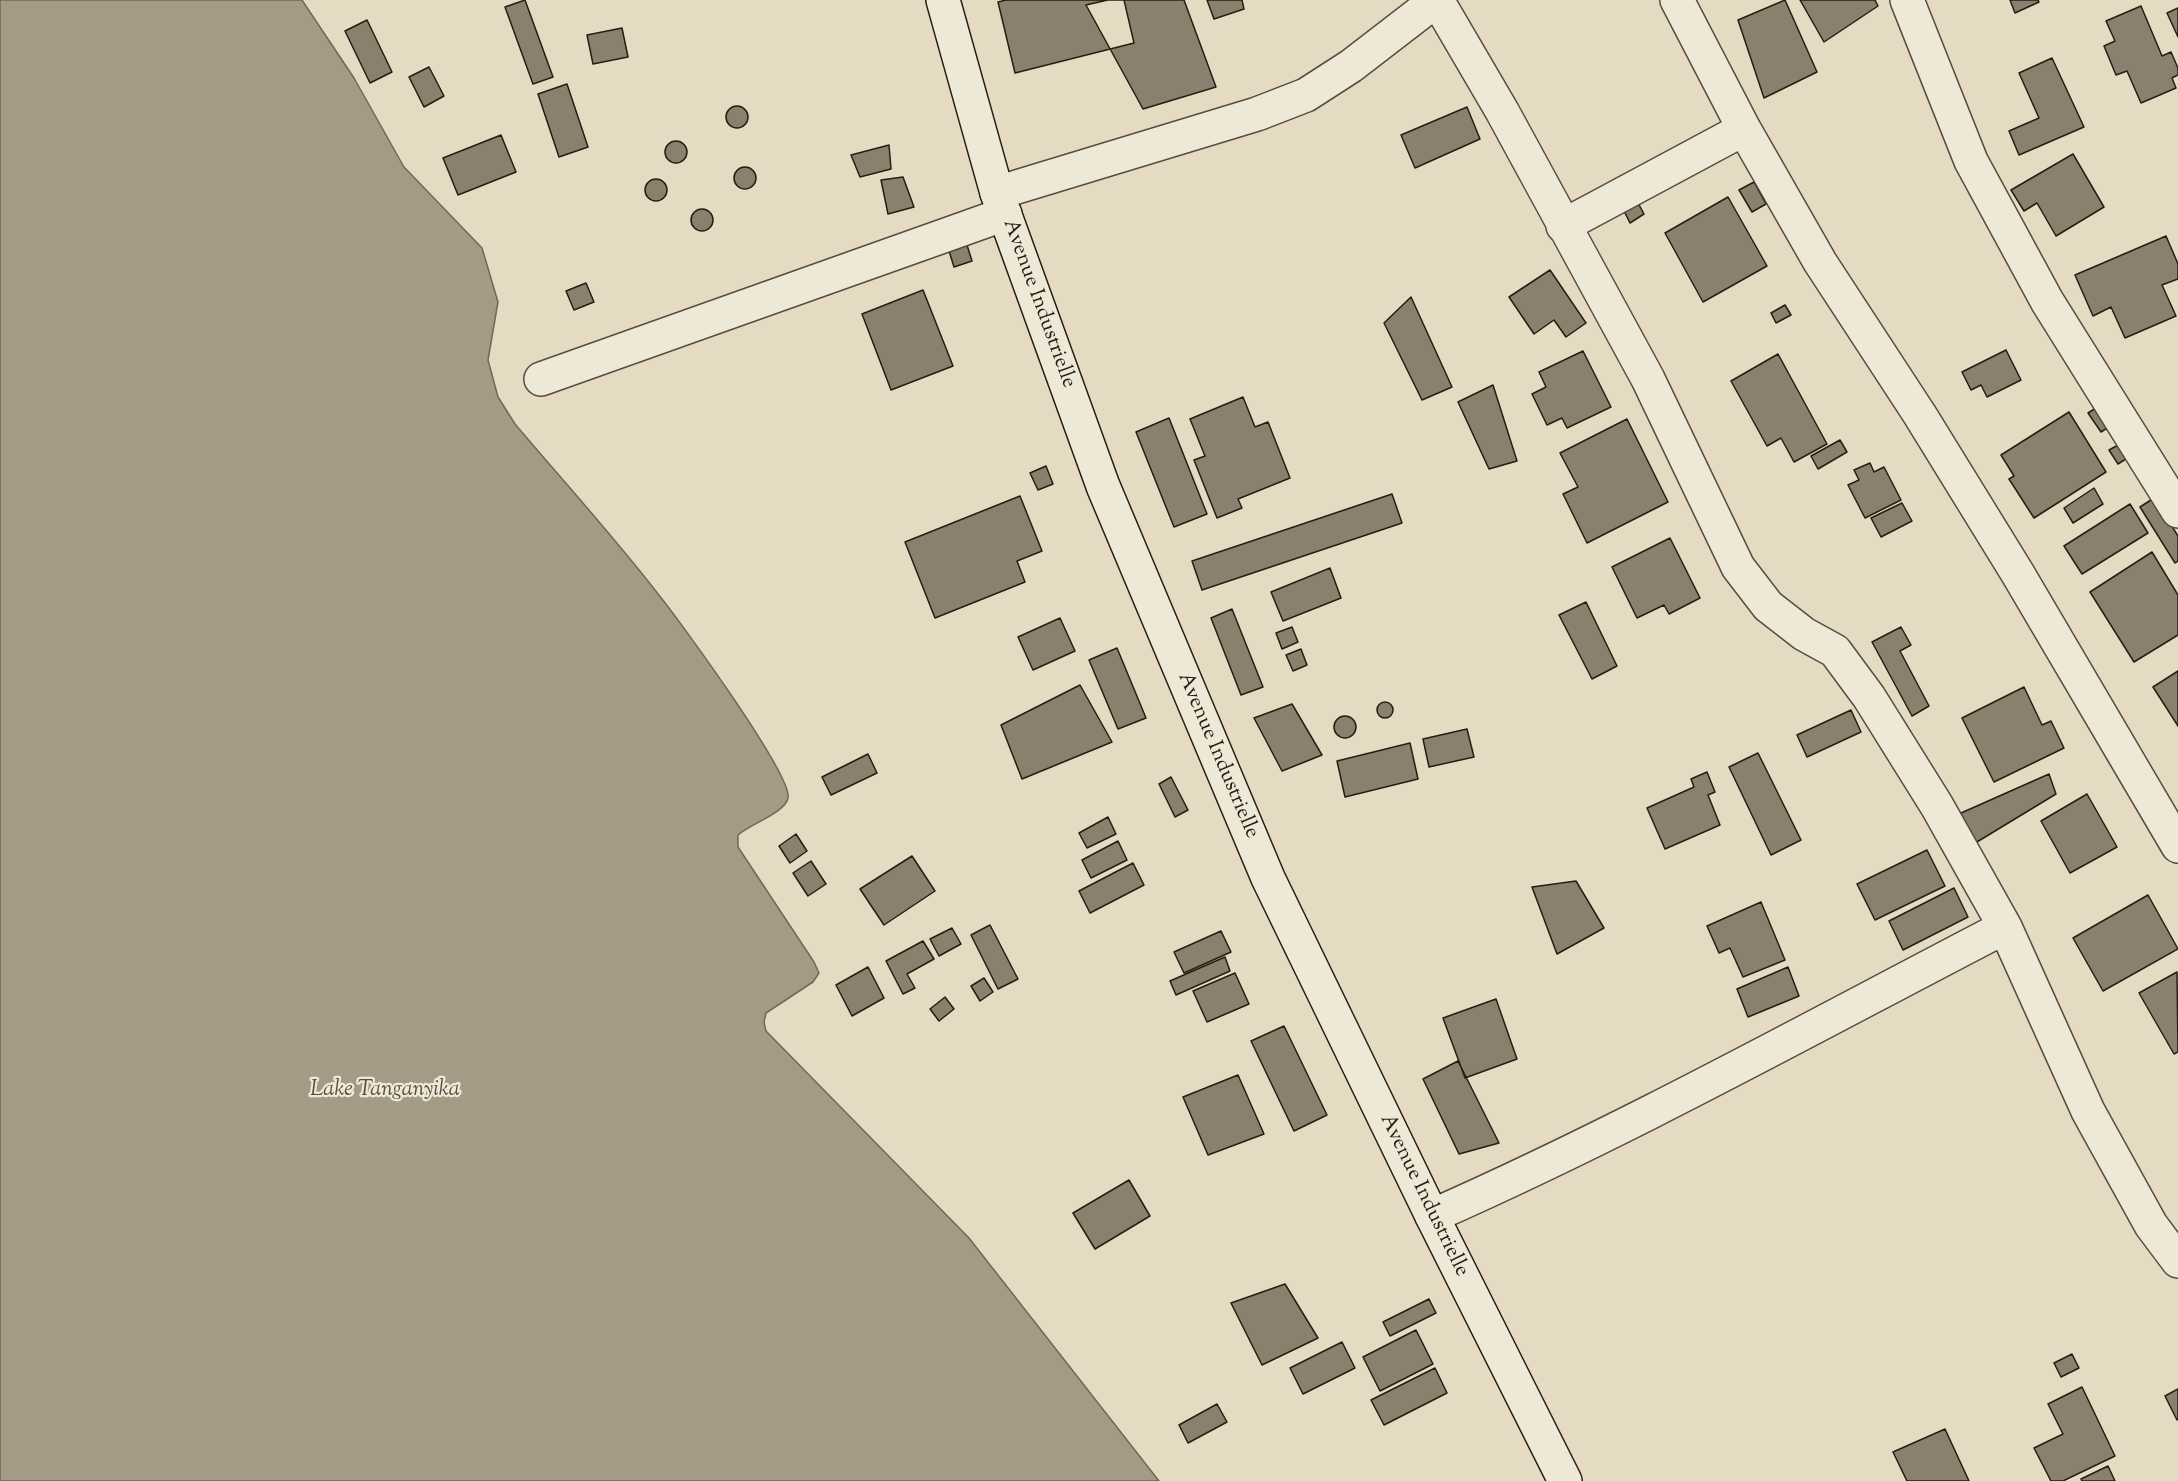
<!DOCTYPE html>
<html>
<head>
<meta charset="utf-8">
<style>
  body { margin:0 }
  canvas { display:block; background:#e5dbc2 }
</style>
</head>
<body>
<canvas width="2178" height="1481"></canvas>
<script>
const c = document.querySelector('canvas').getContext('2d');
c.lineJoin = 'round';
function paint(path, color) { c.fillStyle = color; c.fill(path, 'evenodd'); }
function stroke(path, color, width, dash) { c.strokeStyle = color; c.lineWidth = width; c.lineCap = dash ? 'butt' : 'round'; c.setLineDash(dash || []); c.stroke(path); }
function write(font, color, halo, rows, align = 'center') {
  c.font = font + ' "Sorts Mill Goudy",serif'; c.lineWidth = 4.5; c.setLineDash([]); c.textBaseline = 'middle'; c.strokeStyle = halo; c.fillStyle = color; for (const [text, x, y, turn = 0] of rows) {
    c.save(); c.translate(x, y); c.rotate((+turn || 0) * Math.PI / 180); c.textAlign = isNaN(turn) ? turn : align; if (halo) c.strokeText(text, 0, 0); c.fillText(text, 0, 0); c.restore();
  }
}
const water = new Path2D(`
  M0,0H302L354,78L404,167L482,248L498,302L488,360L498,397L515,424C564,482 616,539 662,599C681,623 793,776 788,798C785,813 750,824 738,835V847L814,962L819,973L813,982L766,1013L764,1022L766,1031L969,1238L1159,1481H0Z`);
const building = new Path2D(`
  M525,0L553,77L533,84L505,7Z
  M1006,0H1124L1134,43L1015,73L998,2Z
  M1108,0H1184L1216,87L1143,109L1086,5Z
  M1207,0H1242L1244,9L1214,19Z
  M1785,0L1817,72L1764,98L1738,20Z
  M1800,0H1875L1878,6L1824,42Z
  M2010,0H2038L2039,2L2015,13Z
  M2141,6L2162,56L2171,52L2178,68V75L2172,78L2176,88L2141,103L2127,71L2116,75L2104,46L2115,41L2106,21Z
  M2178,8V37L2167,13Z
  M367,20L392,72L370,83L345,31Z
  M622,28L628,57L593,64L587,35Z
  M2052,58L2084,127L2019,155L2009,131L2039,118L2019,73Z
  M429,67L444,96L424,107L409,77Z
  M567,84L588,147L559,157L538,94Z
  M726 117a11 11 0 1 1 22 0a11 11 0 1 1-22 0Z
  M1467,107L1480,139L1415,168L1401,135Z
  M501,135L516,172L458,195L443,158Z
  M665 152a11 11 0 1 1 22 0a11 11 0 1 1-22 0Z
  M889,145L891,169L860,177L851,155Z
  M2073,154L2104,207L2056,236L2037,203L2024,211L2011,190Z
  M734 178a11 11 0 1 1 22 0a11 11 0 1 1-22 0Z
  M903,177L914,207L888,214L881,180Z
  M645 190a11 11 0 1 1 22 0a11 11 0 1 1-22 0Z
  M1754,182L1766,204L1752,212L1739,190Z
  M1728,197L1767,266L1703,302L1665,233Z
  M1637,201L1644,214L1630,223L1623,209Z
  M691 220a11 11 0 1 1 22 0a11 11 0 1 1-22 0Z
  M2166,236L2178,264V279L2162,285L2176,316L2125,338L2111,307L2093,316L2075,275Z
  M967,245L972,261L954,267L949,251Z
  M1550,270L1586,323L1566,337L1554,320L1534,334L1509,297Z
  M586,283L594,302L574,310L566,291Z
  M923,290L953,366L891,390L862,314Z
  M1411,297L1452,387L1422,400L1384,323Z
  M1785,305L1791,315L1776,323L1771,313Z
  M2006,350L2021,380L1987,397L1981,385L1971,390L1962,372Z
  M1583,351L1611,407L1567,428L1562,418L1547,425L1532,394L1546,387L1539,372Z
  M1778,354L1827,444L1794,462L1781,438L1767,446L1731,381Z
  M1493,385L1517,461L1489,469L1458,402Z
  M1243,397L1255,427L1268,422L1290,478L1238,499L1242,508L1217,518L1194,460L1205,456L1190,419Z
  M2099,406L2112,425L2101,432L2088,413Z
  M2069,412L2106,472L2034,518L2009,479L2014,476L2001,455Z
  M1169,418L1207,514L1174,527L1136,432Z
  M1627,419L1668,502L1587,543L1563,494L1578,487L1560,453Z
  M1840,440L1847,452L1818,469L1811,456Z
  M2120,444L2129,457L2118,464L2109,450Z
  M1870,463L1874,472L1884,467L1901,500L1865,518L1848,485L1859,480L1854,470Z
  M1046,466L1053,484L1038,490L1030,473Z
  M2094,488L2103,504L2073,523L2064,508Z
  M1392,494L1402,523L1202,590L1192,561Z
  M1020,496L1042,551L1017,561L1025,582L935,618L905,542Z
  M2154,498L2178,536V561L2175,563L2140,507Z
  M1902,503L1912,521L1881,537L1871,518Z
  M2130,504L2148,533L2082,574L2064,546Z
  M1670,538L1700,598L1669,614L1664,605L1637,618L1612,567Z
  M2152,552L2178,595V635L2134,662L2090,592Z
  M1330,568L1341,598L1283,621L1271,592Z
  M1586,602L1617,666L1592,679L1559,615Z
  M1232,609L1263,687L1241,695L1211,618Z
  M1060,618L1075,651L1033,670L1018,637Z
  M1292,627L1298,642L1282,649L1276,633Z
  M1901,627L1911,645L1900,651L1929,706L1912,716L1872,642Z
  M1117,648L1146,718L1118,729L1089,660Z
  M1301,649L1307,665L1293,671L1286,655Z
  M2178,671V726L2153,687Z
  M1080,685L1112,742L1022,779L1001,725Z
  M2024,687L2042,725L2051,721L2064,748L1994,782L1962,718Z
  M1377 710a8 8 0 1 1 16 0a8 8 0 1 1-16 0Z
  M1292,704L1322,755L1282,771L1254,718Z
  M1851,710L1861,732L1807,757L1797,735Z
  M1334 727a11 11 0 1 1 22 0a11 11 0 1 1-22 0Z
  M1467,729L1474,757L1429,767L1423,739Z
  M1410,743L1418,779L1345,797L1337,761Z
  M1758,753L1801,840L1771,855L1729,767Z
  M868,754L877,773L831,795L822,777Z
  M1707,772L1715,792L1708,795L1720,825L1665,849L1647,808L1694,787L1691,779Z
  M2049,774L2056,794L1972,845L1952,817Z
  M1171,777L1188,810L1175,817L1159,784Z
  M2087,794L2117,847L2070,873L2041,821Z
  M1108,817L1116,834L1087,848L1079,833Z
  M796,834L807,851L790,863L779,846Z
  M1118,841L1127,860L1091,878L1082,860Z
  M1927,850L1945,886L1875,920L1857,884Z
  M912,856L935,891L884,925L860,889Z
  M811,861L826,884L808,896L793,873Z
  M1133,863L1144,885L1090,913L1079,891Z
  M1576,881L1604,928L1557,954L1532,887Z
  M1954,888L1968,917L1903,950L1889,921Z
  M2148,895L2178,949L2103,991L2073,938Z
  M1761,902L1785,960L1743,977L1730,948L1719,953L1707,926Z
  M990,925L1018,979L998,989L971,935Z
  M952,928L961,944L939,956L930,939Z
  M1221,931L1231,952L1184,973L1174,952Z
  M923,941L934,959L907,974L915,988L903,994L886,961Z
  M1225,957L1230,971L1176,995L1170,981Z
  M868,967L884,998L852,1016L836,985Z
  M1788,967L1799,996L1748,1017L1737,989Z
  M2177,972L2178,1052L2174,1054L2139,993Z
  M1235,973L1249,1004L1207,1022L1193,991Z
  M984,978L993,992L980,1001L971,986Z
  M945,997L954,1009L939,1021L930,1009Z
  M1496,999L1517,1059L1465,1078L1443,1018Z
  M1284,1026L1327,1115L1294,1131L1251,1041Z
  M1458,1061L1499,1143L1459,1154L1423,1079Z
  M1238,1075L1264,1134L1208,1155L1183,1097Z
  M1129,1180L1150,1216L1095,1249L1073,1213Z
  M1285,1284L1318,1338L1262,1365L1231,1303Z
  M1429,1299L1436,1313L1390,1336L1383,1322Z
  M1416,1330L1433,1364L1380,1391L1363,1357Z
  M1342,1342L1355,1368L1303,1394L1290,1368Z
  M2072,1354L2079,1368L2061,1377L2054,1363Z
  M1435,1368L1447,1393L1384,1425L1371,1400Z
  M2082,1387L2115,1456L2063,1481H2051L2034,1448L2063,1434L2048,1404Z
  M2178,1389V1419L2177,1420L2165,1396Z
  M1217,1404L1227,1422L1188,1443L1179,1425Z
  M1945,1429L1969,1481H1907L1893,1452Z
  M2108,1466L2115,1481H2082L2081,1479Z`);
const street = new Path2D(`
  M1437,0L1502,111L1648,379L1738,567L1768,606L1804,634L1835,651L1869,697L1937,806L2005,927L2088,1111L2151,1225L2178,1261
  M1677,0L1744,129L1820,262L1920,415L2018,574L2178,846
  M1907,0L1971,161L2047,301L2178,511
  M997,193L1257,114L1306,95L1351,66L1425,9L1429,0
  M1563,226L1744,129
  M541,379L1005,214
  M1432,1216C1627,1130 1816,1025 2005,927`);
const secondary = new Path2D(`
  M943,0L997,193L1103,486L1268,878L1432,1216L1565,1481`);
const streetNames = [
  ["Avenue Industrielle",1038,304,70],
  ["Avenue Industrielle",1217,756,67],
  ["Avenue Industrielle",1423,1196,64]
];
const waterNames = [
  ["Lake Tanganyika",385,1091]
];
paint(water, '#a49a86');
stroke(water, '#726858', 1.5);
paint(building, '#89806e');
stroke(building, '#261d13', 1.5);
stroke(street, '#564c3f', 36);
stroke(secondary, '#261d13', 36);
stroke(street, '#eee8d7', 33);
stroke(secondary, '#eee8d7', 33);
write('21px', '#261d13', '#eee8d7', streetNames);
write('italic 22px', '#584f41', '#eee8d7', waterNames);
</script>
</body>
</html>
